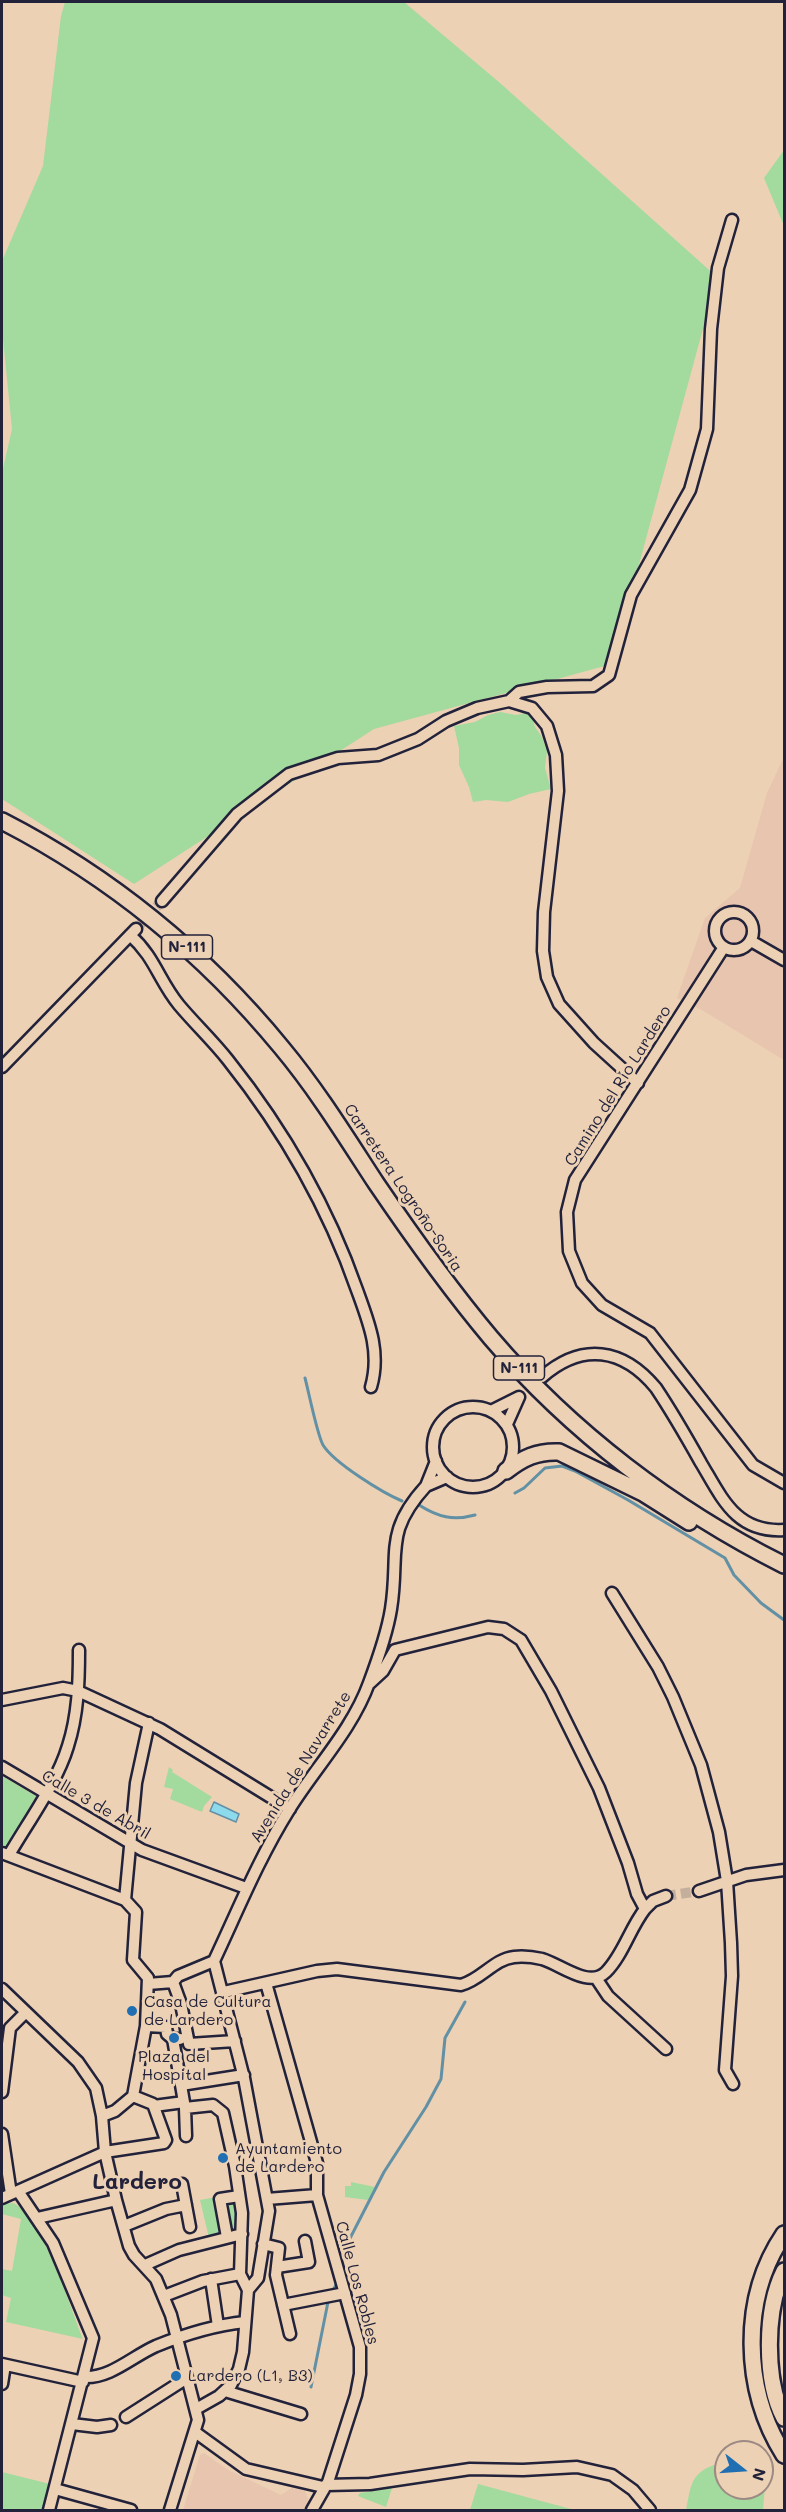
<!DOCTYPE html>
<html>
<head>
<meta charset="utf-8">
<style>
  body { margin:0 }
  #map { position:relative; width:786px; height:2512px; overflow:hidden; background:#edd1b4; font-family:Mali,sans-serif }
  canvas { display:block }
  .frame { position:absolute; inset:0; border:3px solid #22223b; pointer-events:none }
  .north { position:absolute; left:714px; top:2440px; width:60px; height:60px; box-sizing:border-box; background:#edd1b4; border:2px solid #9c8b84; border-radius:50%; rotate:107deg; font-size:16px; font-weight:700; line-height:24px; text-align:center; color:#22223b }
  .north::after { content:''; display:block; margin:auto; width:21px; height:27px; background:#1f6fb2; clip-path:polygon(50% 0,100% 100%,50% 72%,0 100%) }
</style>
</head>
<body>
<div id="map">
<canvas width="786" height="2512"></canvas>
<div class="frame"></div>
<div class="north">N</div>
</div>
<script>
const c = document.querySelector('canvas').getContext('2d');
c.lineJoin = 'round';
function paint(path, color) { c.fillStyle = color; c.fill(path, 'evenodd'); }
function stroke(path, color, width, dash) { c.strokeStyle = color; c.lineWidth = width; c.lineCap = dash ? 'butt' : 'round'; c.setLineDash(dash || []); c.stroke(path); }
function write(font, color, halo, rows, align = 'center') {
  c.font = font + ' Mali,sans-serif'; c.lineWidth = 6; c.setLineDash([]); c.textBaseline = 'middle'; c.strokeStyle = halo; c.fillStyle = color; for (const [text, x, y, turn = 0] of rows) {
    c.save(); c.translate(x, y); c.rotate((+turn || 0) * Math.PI / 180); c.textAlign = isNaN(turn) ? turn : align; if (halo) c.strokeText(text, 0, 0); c.fillText(text, 0, 0); c.restore();
  }
}
const built = new Path2D(`
  M784,757V1060L702,1010L677,998L705,918L740,888L767,793Z
  M204,2453L228,2470L281,2495L292,2488L305,2491L309,2501L307,2510H183L200,2455Z`);
const green = new Path2D(`
  M65,2H404L500,83L717,277L612,664L374,729L134,884L2,799V473L12,429L2,329V261L43,166L61,16Z
  M784,150V226L764,178Z
  M500,712L516,715L531,712L535,727L542,737L547,751L545,768L551,789L529,794L508,802L486,800L473,802L469,787L459,765V748L454,726L475,722L488,715Z
  M169,1767L173,1770L172,1772L212,1797L204,1806L202,1812L170,1799L173,1789L164,1787Z
  M2,1776L36,1796L7,1848L2,1844Z
  M351,2182L375,2187L368,2200L345,2197V2186H351Z
  M239,2193L242,2234L210,2242L200,2200Z
  M13,2203C42,2215 71,2309 83,2339L6,2322L11,2298L2,2295V2269L12,2271L21,2219L2,2214V2204Z
  M714,2465L726,2467V2488H762V2473L766,2474L763,2510H686C691,2488 689,2474 714,2465Z
  M2,2472L50,2484L43,2510H2Z
  M478,2484L571,2509L570,2510H470Z
  M392,2488L386,2507L358,2496L360,2493Z`);
const water = new Path2D(`
  M214,1802L239,1814L236,1822L210,1811Z`);
const stream = new Path2D(`
  M305,1378C309,1393 317,1434 323,1445C334,1463 383,1493 402,1501
  M515,1493L524,1488L545,1468L562,1466L575,1471L628,1500L725,1558L734,1575L761,1603L784,1620
  M419,1505C438,1517 453,1521 475,1515
  M344,2250L384,2172L426,2107L441,2079L445,2038L465,2002
  M332,2292L337,2283
  M311,2387L328,2302`);
const minorTunnel = new Path2D(`
  M136,929L162,901
  M666,1896L699,1891`);
const minor = new Path2D(`
  M509,701L519,692L547,687L593,686L609,675L631,595L690,490L707,429L711,329L718,268L732,220
  M162,901L237,814L289,774L338,758L378,755L418,739L446,721L477,708L509,701L532,708L547,726L556,755L558,791L544,912L543,951L547,977L559,1004L594,1043L638,1083
  M715 931a19 19 0 1 1 38 0a19 19 0 1 1-38 0Z
  M130,935C155,957 159,981 179,1005C195,1024 213,1041 228,1060C283,1129 328,1207 357,1290C369,1323 381,1352 371,1387
  M751,941L784,960
  M724,947L575,1180L567,1212L569,1251L582,1283L602,1305L650,1333L753,1465L784,1483
  M2,1067L136,929
  M542,1377C582,1342 623,1348 656,1388C672,1412 687,1438 701,1463C722,1498 736,1533 784,1530
  M433 1447a40 40 0 1 1 80 0a40 40 0 1 1-80 0Z
  M491,1411L519,1397L507,1424
  M436,1461L426,1486L447,1477
  M612,1593L658,1667L673,1697L701,1765L719,1832L727,1881L731,1943L732,1976L725,2070L733,2084
  M370,1683L383,1671L395,1650L488,1627L504,1629L521,1640L551,1691L599,1788L628,1863L637,1894L645,1909
  M2,1700L63,1688L78,1691L160,1729L290,1809
  M2,1767L142,1850L246,1888
  M2,1853L125,1900L136,1912L133,1960L148,1978L146,2026L133,2096L115,2111L102,2116
  M9,1855C28,1822 57,1783 68,1746C78,1715 79,1682 79,1650
  M699,1891L746,1875L784,1870
  M125,1900L136,1783L149,1723
  M214,1961L244,2078L269,2211L258,2278L248,2290
  M596,1978L608,1996L666,2049
  M173,1982L178,1976L214,1961C238,1910 259,1858 289,1810C315,1768 352,1730 369,1683C378,1659 387,1634 391,1609C400,1553 383,1533 426,1486
  M173,1982L181,2004L189,2044L235,2041
  M266,1983L317,2163V2195L360,2347V2374L356,2395L328,2482L312,2510
  M148,1984L173,1982
  M2,1989L78,2062L96,2088L102,2116L105,2152L116,2200L129,2246L134,2255L156,2279L171,2315L198,2420L170,2510
  M224,1992L317,1971L337,1969L461,1985C481,1980 494,1959 514,1957C523,1956 533,1957 542,1959C560,1964 589,1989 606,1972C623,1955 630,1928 645,1909L653,1901L666,1896
  M146,2026L166,2027L167,2034L173,2039H180
  M173,2039L185,2108L186,2136
  M181,2085L244,2075
  M2,2092L10,2028L26,2012
  M154,2106L184,2102
  M185,2108L213,2105L223,2113L235,2166L242,2213L240,2274L248,2290L243,2352L239,2369L231,2385L219,2396L196,2409
  M2,2134L11,2194
  M182,2184L190,2227
  M18,2191L53,2243L93,2338L49,2510
  M2,2198L105,2152L164,2143L166,2140L153,2104L133,2096
  M267,2199L317,2195
  M37,2218L116,2200
  M124,2226L166,2209L186,2205
  M227,2237L220,2199L239,2196
  M263,2244L279,2248L276,2275L290,2334
  M145,2265L179,2250L242,2234
  M277,2267L309,2262L305,2241
  M211,2279L218,2326
  M164,2296L203,2281L240,2274
  M283,2305L345,2293
  M2,2364L83,2382
  M85,2377C111,2378 133,2356 156,2346C183,2335 216,2325 245,2322
  M2,2384L5,2365
  M225,2391L301,2414
  M126,2417L187,2378
  M72,2424L97,2427L111,2425
  M195,2432L246,2469L323,2487
  M326,2485L370,2484L470,2469L523,2470L577,2467L612,2475L633,2490L650,2510
  M55,2489L131,2510`);
const highway = new Path2D(`
  M2,821C111,877 204,953 282,1048C317,1090 346,1137 376,1183C412,1236 449,1288 491,1338C571,1432 674,1510 784,1565
  M506,1471C523,1458 537,1451 559,1452L643,1493L689,1522
  M784,2234C740,2299 743,2390 784,2455
  M784,2271C765,2309 764,2380 784,2418`);
const markers = [
  [132,2011,6,"#1f6fb2"],
  [174,2038,6,"#1f6fb2"],
  [223,2158,6,"#1f6fb2"],
  [176,2376,6,"#1f6fb2"]
];
const shields = [
  [187,947,51],
  [519,1368,51]
];
const shieldNames = [
  ["N-111",187,947],
  ["N-111",519,1368]
];
const streetNames = [
  ["Camino del Río Lardero",618,1086,-58],
  ["Carretera Logroño-Soria",403,1188,56],
  ["Avenida de Navarrete",301,1767,-58],
  ["Calle 3 de Abril",96,1805,30],
  ["Calle Los Robles",357,2283,75]
];
const poiNames = [
  ["Casa de Cultura",144,2002],
  ["de Lardero",144,2020],
  ["Plaza del",174,2057,"center"],
  ["Hospital",174,2075,"center"],
  ["Ayuntamiento",235,2149],
  ["de Lardero",235,2167],
  ["Lardero (L1, B3)",188,2376]
];
const districtNames = [
  ["Lardero",137,2182]
];
paint(built, '#e7c5ae');
paint(green, '#a3da9e');
paint(water, '#8ddaec');
stroke(water, '#6290a5', 1.5);
stroke(stream, '#6290a5', 3);
stroke(minorTunnel, '#c4ae9c', 10, [10, 5]);
stroke(minor, '#22223b', 15);
stroke(highway, '#22223b', 20);
stroke(minor, '#edd1b4', 10);
stroke(highway, '#edd1b4', 15);
for (const [x, y, r, color] of markers) { const dot = new Path2D(); dot.arc(x, y, r, 0, 2 * Math.PI); c.fillStyle = color; c.fill(dot); stroke(dot, '#edd1b4', 2); }
for (const [x, y, w] of shields) { const box = new Path2D(); box.roundRect(x - w / 2, y - 12, w, 24, 4.5); c.fillStyle = '#edd1b4'; c.fill(box); stroke(box, '#22223b', 1.5); }
write('bold 15px', '#22223b', null, shieldNames);
write('16px', '#22223b', '#edd1b4', streetNames);
write('16px', '#22223b', '#edd1b4', poiNames, 'left');
write('bold 22px', '#22223b', '#edd1b4', districtNames);
</script>
</body>
</html>
